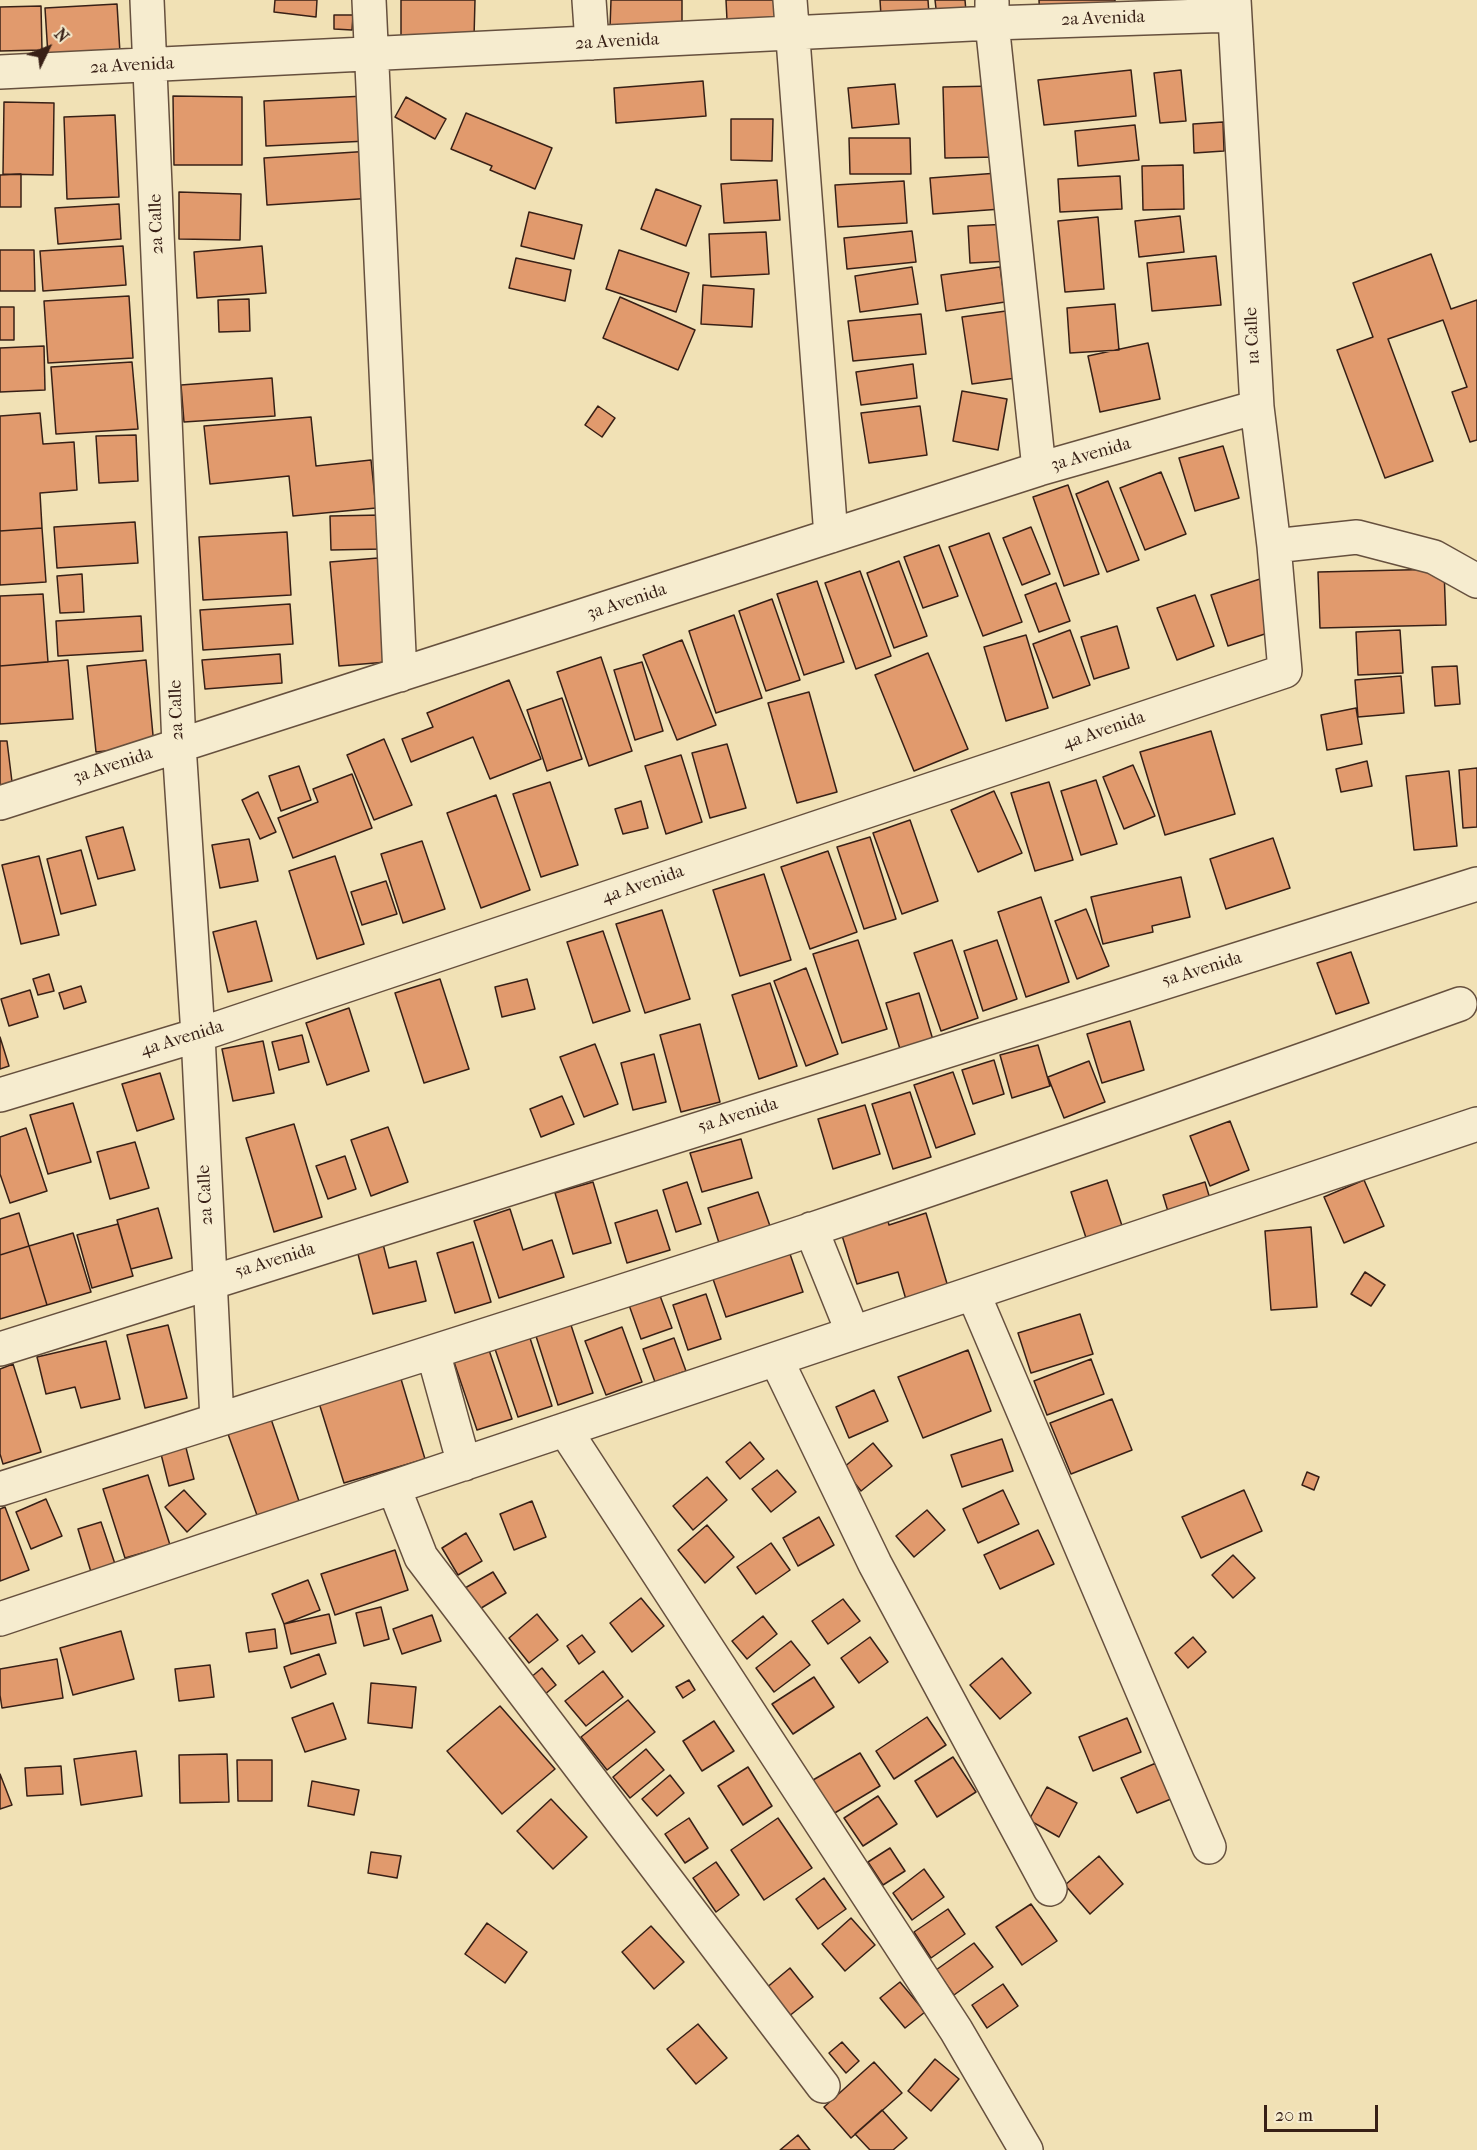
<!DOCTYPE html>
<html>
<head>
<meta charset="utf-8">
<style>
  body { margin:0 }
  #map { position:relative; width:1477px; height:2150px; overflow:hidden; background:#f1e1b5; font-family:"IM FELL French Canon",serif }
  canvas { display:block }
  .north { position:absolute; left:18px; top:18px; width:60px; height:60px; -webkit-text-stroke:4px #f6eccf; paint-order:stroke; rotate:47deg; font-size:16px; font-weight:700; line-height:24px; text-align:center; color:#382016 }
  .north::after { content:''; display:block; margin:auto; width:21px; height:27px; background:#382016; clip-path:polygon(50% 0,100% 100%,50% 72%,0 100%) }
  .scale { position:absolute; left:1264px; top:2105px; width:114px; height:27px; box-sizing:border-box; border:3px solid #382016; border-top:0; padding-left:8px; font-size:18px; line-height:21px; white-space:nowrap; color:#382016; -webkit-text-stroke:4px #f6eccf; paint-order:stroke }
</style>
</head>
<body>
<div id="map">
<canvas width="1477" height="2150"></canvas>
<div class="north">N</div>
<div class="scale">20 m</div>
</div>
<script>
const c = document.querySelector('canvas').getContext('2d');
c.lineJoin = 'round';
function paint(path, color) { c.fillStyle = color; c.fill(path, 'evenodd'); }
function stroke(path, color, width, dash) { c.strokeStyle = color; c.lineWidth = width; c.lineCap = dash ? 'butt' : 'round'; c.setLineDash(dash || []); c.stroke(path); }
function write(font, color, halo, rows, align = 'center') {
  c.font = font + ' "IM FELL French Canon",serif'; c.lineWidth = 4.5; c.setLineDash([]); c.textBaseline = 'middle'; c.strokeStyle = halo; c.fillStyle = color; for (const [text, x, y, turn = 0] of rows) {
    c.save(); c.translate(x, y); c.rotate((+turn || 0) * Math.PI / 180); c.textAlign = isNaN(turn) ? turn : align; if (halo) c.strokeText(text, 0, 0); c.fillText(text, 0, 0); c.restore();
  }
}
const building = new Path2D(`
  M275,0H317L316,17L274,12Z
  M401,0H475L474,38L401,36Z
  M611,0H682V30L610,28Z
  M726,0H783V18L727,20Z
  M880,0H928L930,29L882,32Z
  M935,0H965L967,23L938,26Z
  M1039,0H1115V18L1040,19Z
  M117,4L120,53L48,56L45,8Z
  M41,6L42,50L0,51V7Z
  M334,15H353L352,30L334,29Z
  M1131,70L1136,116L1044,125L1038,80Z
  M1181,70L1186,121L1160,123L1154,73Z
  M703,81L706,116L616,123L614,88Z
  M895,84L899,124L852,128L848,88Z
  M995,86L997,157L945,158L943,87Z
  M173,96L242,97V165H174Z
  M365,96L367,141L266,146L264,101Z
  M406,97L446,119L435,139L395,117Z
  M4,102L54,103L53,175L3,174Z
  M466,113L552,148L535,189L490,170L492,166L451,149Z
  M115,115L119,197L67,199L64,117Z
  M731,119H773L772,161L731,160Z
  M1223,122L1224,151L1194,153L1193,124Z
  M1135,125L1139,160L1078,166L1075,131Z
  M849,138H910L911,174H850Z
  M371,151L374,198L267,205L264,158Z
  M1183,165L1184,209L1143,210L1142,166Z
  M998,173L1001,209L933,214L930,178Z
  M21,174V207H0V175Z
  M1120,176L1122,209L1060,212L1058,179Z
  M777,180L780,220L724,223L721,184Z
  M904,181L907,223L838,227L835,185Z
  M656,189L701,206L686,246L641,229Z
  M179,192L241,194L240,240L179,239Z
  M119,204L121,239L58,244L55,208Z
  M529,212L582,225L574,259L521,246Z
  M1180,216L1184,252L1139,257L1135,221Z
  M1098,217L1104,289L1065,292L1058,221Z
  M1010,224L1011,261L970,263L968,226Z
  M912,231L916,262L847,269L844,238Z
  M766,232L769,274L711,277L709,234Z
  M123,246L126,285L43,291L40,251Z
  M262,246L266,293L197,298L194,252Z
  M0,250H34L35,291H0Z
  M619,250L689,273L676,312L606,289Z
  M1431,254L1451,309L1477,300V440L1470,442L1452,392L1467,387L1443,320L1388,339L1433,461L1385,478L1337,350L1373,337L1353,283Z
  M1216,256L1221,305L1152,311L1147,263Z
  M516,258L571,270L565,301L509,288Z
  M912,267L918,304L860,312L855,276Z
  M1000,267L1005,302L946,311L941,275Z
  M703,285L754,289L752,327L701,324Z
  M129,296L133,358L48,363L44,301Z
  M620,297L695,330L678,370L603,338Z
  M249,299L250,331L219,332L218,300Z
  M1115,304L1119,350L1070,353L1067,308Z
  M0,307H14V340H0Z
  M1006,311L1016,378L972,384L962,317Z
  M921,314L926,354L853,361L848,321Z
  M1148,343L1160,399L1100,412L1088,356Z
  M44,346L45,390L0,392V348Z
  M132,362L138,429L56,434L51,367Z
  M913,364L917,398L861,405L856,372Z
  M272,378L275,416L184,422L181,385Z
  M962,391L1007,399L998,450L953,441Z
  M598,406L615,418L602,437L585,425Z
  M920,406L927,455L869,463L861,413Z
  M40,413L43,444L74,442L77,490L40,493L42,528L0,531V416Z
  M311,417L316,466L371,460L376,508L293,516L289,476L210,484L204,426Z
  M136,435L138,481L99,483L96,436Z
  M1223,446L1239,498L1195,511L1179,458Z
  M1161,472L1186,534L1145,550L1120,488Z
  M1108,481L1139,560L1107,572L1076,494Z
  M1068,485L1099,574L1064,586L1033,497Z
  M382,515L383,549L331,550L330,516Z
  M135,522L138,563L57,568L54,527Z
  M1031,527L1050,574L1022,585L1003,538Z
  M42,528L46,582L0,585V531Z
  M287,532L291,595L203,600L199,537Z
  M989,533L1022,622L983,636L949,547Z
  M939,545L958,596L923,608L904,557Z
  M378,558L387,662L339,666L330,562Z
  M899,561L927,636L894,648L867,573Z
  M1444,569L1446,625L1320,628L1318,572Z
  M860,571L891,656L856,669L825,583Z
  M82,574L84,612L60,613L57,576Z
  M1260,579L1277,630L1228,646L1211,595Z
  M817,581L844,662L804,675L777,594Z
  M1056,583L1070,621L1039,632L1025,595Z
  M43,594L48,662L0,666V596Z
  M1195,595L1214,646L1177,660L1157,608Z
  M772,599L800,680L766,691L739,611Z
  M290,604L293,644L203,650L200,610Z
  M734,615L762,698L716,713L689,631Z
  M141,616L143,651L58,656L56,621Z
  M1117,626L1129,668L1094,679L1081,637Z
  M1070,630L1090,685L1053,698L1033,644Z
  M1400,630L1403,673L1358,675L1356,632Z
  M1026,635L1048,708L1006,721L984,647Z
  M682,640L716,725L677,740L643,655Z
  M928,653L968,749L914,771L875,675Z
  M280,654L282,683L205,689L202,660Z
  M601,657L632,751L589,766L557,672Z
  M68,660L73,719L0,724V666Z
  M146,660L154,746L96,752L87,666Z
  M642,662L663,731L635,740L614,670Z
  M1457,666L1460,704L1435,706L1432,667Z
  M1401,676L1404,713L1358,717L1355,680Z
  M509,680L541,759L490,779L473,737L411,762L402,739L433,727L427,713Z
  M809,692L837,792L797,803L768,703Z
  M562,698L582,759L547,771L527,710Z
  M1356,708L1362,744L1327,750L1321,715Z
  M1211,731L1235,814L1165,835L1140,752Z
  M384,739L412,805L374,820L347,755Z
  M0,741H7L13,790L0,791Z
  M727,744L746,808L710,818L692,753Z
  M681,755L702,822L666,834L645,766Z
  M1367,761L1372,786L1341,792L1336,769Z
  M1133,765L1155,816L1124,829L1103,777Z
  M299,766L311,800L281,811L269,776Z
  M1477,768V827L1463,828L1459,770Z
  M1449,771L1457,846L1414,850L1406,776Z
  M352,774L372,828L293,858L278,818L318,802L313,789Z
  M1096,780L1117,844L1081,855L1061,791Z
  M550,782L578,865L541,877L513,794Z
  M1049,782L1073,860L1035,871L1011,793Z
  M994,791L1022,853L978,872L951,810Z
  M258,792L276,832L260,839L242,800Z
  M496,795L530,890L481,908L447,813Z
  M641,801L648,828L623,834L615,809Z
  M910,820L938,901L902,914L873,833Z
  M123,827L135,870L98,879L86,837Z
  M870,837L896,919L864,929L837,847Z
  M1273,838L1290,888L1226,909L1210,859Z
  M249,839L258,881L220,888L212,845Z
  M422,841L445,909L403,923L381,854Z
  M81,850L96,905L61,914L47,859Z
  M828,851L857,932L810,949L781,867Z
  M39,856L59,935L21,944L2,865Z
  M335,856L364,944L317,959L289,871Z
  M764,874L791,960L740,976L713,890Z
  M1181,877L1190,917L1152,926L1153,932L1103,944L1091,897Z
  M386,881L397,914L362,925L351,892Z
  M1041,897L1069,982L1026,997L998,912Z
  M1086,909L1109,966L1077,979L1055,921Z
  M662,910L690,999L645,1013L616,924Z
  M256,921L272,981L228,992L213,932Z
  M603,931L630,1011L593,1023L567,942Z
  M858,940L887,1029L842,1043L813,954Z
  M952,940L978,1018L941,1031L914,953Z
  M997,940L1017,999L983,1011L964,951Z
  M1351,952L1369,1003L1336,1014L1317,963Z
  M806,968L838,1054L806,1066L774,981Z
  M49,974L54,991L38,995L33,979Z
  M440,979L469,1069L424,1083L395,993Z
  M527,979L535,1009L502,1017L495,987Z
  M770,983L797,1066L759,1079L732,995Z
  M81,986L86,1002L64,1009L59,993Z
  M30,990L38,1017L9,1026L1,999Z
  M919,993L933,1040L900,1049L886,1003Z
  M349,1008L369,1071L327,1085L306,1023Z
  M1130,1021L1144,1070L1102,1083L1087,1034Z
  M700,1024L720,1102L681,1112L660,1035Z
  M302,1035L309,1062L279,1070L272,1042Z
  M0,1037L9,1066L0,1069Z
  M263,1041L274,1093L233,1101L222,1049Z
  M595,1044L618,1104L584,1117L560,1057Z
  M1038,1045L1050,1086L1012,1098L1000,1055Z
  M654,1054L666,1102L633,1110L621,1063Z
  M994,1060L1004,1094L973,1104L962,1070Z
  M1089,1061L1105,1102L1064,1118L1048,1077Z
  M953,1072L975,1134L936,1148L914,1085Z
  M160,1073L174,1119L137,1131L122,1084Z
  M910,1092L931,1157L893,1169L872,1104Z
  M562,1096L574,1124L541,1137L530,1109Z
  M73,1103L91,1162L48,1174L30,1115Z
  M865,1105L880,1154L833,1169L818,1119Z
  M1230,1121L1249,1170L1210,1186L1190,1136Z
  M294,1124L322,1217L274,1232L246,1138Z
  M388,1127L408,1182L371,1196L351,1140Z
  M26,1128L47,1191L10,1203L0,1174V1137Z
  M741,1139L752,1178L702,1192L690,1153Z
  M135,1142L149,1188L110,1199L97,1152Z
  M345,1156L356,1189L328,1199L316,1166Z
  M1107,1180L1127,1241L1091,1253L1071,1192Z
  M1364,1180L1384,1226L1344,1243L1324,1197Z
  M593,1182L611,1243L573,1254L555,1193Z
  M687,1182L701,1224L676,1232L663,1190Z
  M1205,1182L1215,1216L1173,1228L1163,1195Z
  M758,1192L770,1226L719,1243L708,1208Z
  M158,1208L172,1258L131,1269L117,1220Z
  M510,1209L523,1250L552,1240L564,1277L499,1298L474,1221Z
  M657,1210L670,1250L627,1263L615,1223Z
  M19,1213L29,1246L0,1255V1219Z
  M926,1213L951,1297L909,1310L898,1272L857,1284L840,1229L886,1214L889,1225Z
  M118,1224L133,1276L92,1288L77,1235Z
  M1311,1227L1317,1307L1271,1310L1265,1231Z
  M73,1233L91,1292L47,1305L29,1246Z
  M473,1242L491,1302L455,1313L437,1253Z
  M383,1244L389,1268L416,1261L426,1301L373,1314L357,1250Z
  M29,1246L47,1305L0,1319V1255Z
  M790,1254L803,1292L726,1317L713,1279Z
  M1365,1272L1385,1285L1371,1306L1351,1294Z
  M659,1293L672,1328L641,1339L629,1305Z
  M706,1294L721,1339L688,1350L673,1305Z
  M1080,1314L1093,1354L1031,1373L1018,1333Z
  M570,1322L593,1393L558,1405L535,1333Z
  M168,1325L187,1398L145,1408L127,1335Z
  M622,1327L642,1382L606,1395L585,1341Z
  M529,1335L552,1406L518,1417L494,1346Z
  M674,1338L686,1371L655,1382L643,1349Z
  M106,1341L120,1399L81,1408L75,1387L46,1394L37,1357Z
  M488,1347L512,1419L477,1430L453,1359Z
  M968,1350L991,1411L923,1438L898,1377Z
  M1091,1359L1104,1394L1047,1415L1034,1381Z
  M13,1364L41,1452L3,1464L0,1454V1369Z
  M401,1379L425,1459L344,1483L319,1403Z
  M874,1390L888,1421L849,1438L836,1407Z
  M1112,1399L1132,1450L1071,1474L1050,1423Z
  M271,1419L300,1504L258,1518L228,1434Z
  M1002,1439L1013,1471L962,1487L951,1455Z
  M750,1442L764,1459L740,1479L726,1462Z
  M873,1443L892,1466L861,1491L843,1468Z
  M185,1444L194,1479L169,1486L160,1450Z
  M777,1470L796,1492L771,1512L752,1489Z
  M1307,1472L1319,1477L1314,1490L1302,1485Z
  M148,1475L170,1545L125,1558L103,1489Z
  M707,1477L727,1500L693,1530L673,1506Z
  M184,1490L206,1514L187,1532L165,1507Z
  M1003,1490L1019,1524L978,1543L963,1509Z
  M1244,1490L1262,1531L1201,1558L1182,1517Z
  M46,1499L62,1536L31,1549L16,1512Z
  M532,1501L546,1537L514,1550L500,1514Z
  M5,1507L29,1570L0,1581V1509Z
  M927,1510L945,1530L914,1557L896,1536Z
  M819,1517L834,1545L798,1566L783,1538Z
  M101,1522L115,1564L91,1572L78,1529Z
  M707,1525L734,1557L705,1583L678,1550Z
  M1038,1530L1054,1564L1000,1589L984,1555Z
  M466,1533L482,1561L458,1575L442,1548Z
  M771,1543L790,1570L756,1594L737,1567Z
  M395,1550L408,1590L335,1615L321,1574Z
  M1233,1555L1255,1578L1233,1598L1212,1575Z
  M493,1572L506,1593L478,1610L465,1588Z
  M308,1580L320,1610L284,1624L272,1594Z
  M641,1598L664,1626L632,1652L610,1623Z
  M843,1599L860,1621L828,1644L812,1621Z
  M381,1607L389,1639L364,1646L356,1613Z
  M329,1614L336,1643L291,1654L284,1624Z
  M537,1614L558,1640L529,1663L509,1638Z
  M432,1615L441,1641L402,1654L393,1629Z
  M763,1616L777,1634L747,1659L732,1641Z
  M275,1629L277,1648L249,1652L246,1633Z
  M121,1631L134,1679L73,1695L60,1648Z
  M582,1635L595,1652L579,1664L567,1646Z
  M870,1637L888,1662L859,1683L841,1658Z
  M1193,1637L1206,1652L1188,1668L1175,1653Z
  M791,1641L810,1665L774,1692L756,1668Z
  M319,1654L326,1674L291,1688L284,1667Z
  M1002,1658L1031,1693L1000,1719L970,1685Z
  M57,1659L63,1698L2,1708L0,1695V1669Z
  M210,1665L214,1697L179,1701L175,1669Z
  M542,1668L556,1685L538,1700L524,1683Z
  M603,1671L623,1697L586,1726L565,1701Z
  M814,1677L834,1707L793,1734L772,1704Z
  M689,1680L695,1690L683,1698L676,1687Z
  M371,1683L416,1687L412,1728L368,1723Z
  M628,1700L655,1732L607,1770L581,1737Z
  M333,1703L346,1739L305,1752L292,1718Z
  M500,1706L555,1769L502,1814L447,1751Z
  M927,1717L946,1745L894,1779L876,1751Z
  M1127,1718L1141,1752L1093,1771L1079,1737Z
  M714,1721L734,1751L702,1771L683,1741Z
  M646,1749L664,1770L630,1798L613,1777Z
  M136,1751L142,1796L81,1805L74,1759Z
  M860,1753L880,1786L833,1814L813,1780Z
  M227,1754L229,1802L180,1803L179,1755Z
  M953,1757L976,1792L937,1817L915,1781Z
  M237,1760H272V1801H238Z
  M1156,1763L1171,1799L1137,1813L1121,1778Z
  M61,1766L63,1794L27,1796L25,1768Z
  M748,1767L772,1806L743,1825L718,1786Z
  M0,1774L12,1805L0,1809Z
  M670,1775L684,1793L657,1816L642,1799Z
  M312,1781L359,1790L354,1815L308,1806Z
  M1047,1787L1077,1803L1059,1837L1029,1820Z
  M878,1796L897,1824L863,1846L844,1818Z
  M551,1799L587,1837L553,1869L517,1831Z
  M689,1818L708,1848L685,1863L665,1834Z
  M778,1818L812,1868L764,1900L731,1850Z
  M890,1848L905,1871L883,1885L868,1862Z
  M371,1852L401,1856L397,1878L368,1873Z
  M1099,1856L1123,1884L1090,1914L1065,1885Z
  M716,1862L739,1895L716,1912L693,1878Z
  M924,1869L944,1897L912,1920L893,1893Z
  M824,1878L846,1909L818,1929L796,1899Z
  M1031,1904L1057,1941L1022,1965L996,1927Z
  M948,1909L965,1934L931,1958L914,1932Z
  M851,1918L875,1945L845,1971L822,1944Z
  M487,1923L527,1952L505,1983L465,1954Z
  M651,1926L684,1962L654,1989L622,1952Z
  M974,1943L993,1967L954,1995L936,1970Z
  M790,1968L813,1997L788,2017L765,1989Z
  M900,1982L925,2012L905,2028L880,1998Z
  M1003,1984L1018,2006L987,2028L972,2005Z
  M698,2024L727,2058L696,2084L667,2049Z
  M842,2042L859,2061L846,2073L829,2053Z
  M935,2059L959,2079L931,2111L908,2091Z
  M874,2062L902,2093L851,2138L824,2107Z
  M882,2110L907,2138L893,2150H870L855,2134Z
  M798,2135L810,2150H780Z`);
const minor = new Path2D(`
  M147,0L179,745L198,1035L217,1420
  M369,0L400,675
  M589,0L592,43
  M790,0L831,536
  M992,2V23L1039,469
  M0,72L992,23L1234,15
  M1274,546L1357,537L1434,557L1477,581
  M0,803L1039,469L1257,407
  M0,1095L198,1035L1285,671L1274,546L1257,407L1234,0
  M811,1229L853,1333
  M973,1293L1209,1847
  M0,1349L1477,884
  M433,1352L464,1464
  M776,1359L875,1564L1050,1889
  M565,1430L956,2030L1026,2150
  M394,1488L421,1557L823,2086
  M0,1489C270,1403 541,1319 810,1230C1027,1157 1244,1081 1460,1004
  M0,1619L1477,1124`);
const streetNames = [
  ["2a Avenida",1103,19,-2],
  ["2a Avenida",617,42,-3],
  ["2a Avenida",132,66,-3],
  ["2a Calle",157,224,-92],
  ["1a Calle",1253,336,-93],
  ["3a Avenida",1091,455,-16],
  ["3a Avenida",627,602,-18],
  ["2a Calle",177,710,-92],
  ["4a Avenida",1104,731,-19],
  ["3a Avenida",113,766,-18],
  ["4a Avenida",643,885,-19],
  ["5a Avenida",1202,970,-17],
  ["4a Avenida",182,1039,-17],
  ["5a Avenida",738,1116,-17],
  ["2a Calle",206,1195,-93],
  ["5a Avenida",275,1261,-17]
];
paint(building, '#e19a6d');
stroke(building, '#382016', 1.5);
stroke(minor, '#66503e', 36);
stroke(minor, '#f6eccf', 33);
write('18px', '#382016', '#f6eccf', streetNames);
</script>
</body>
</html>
